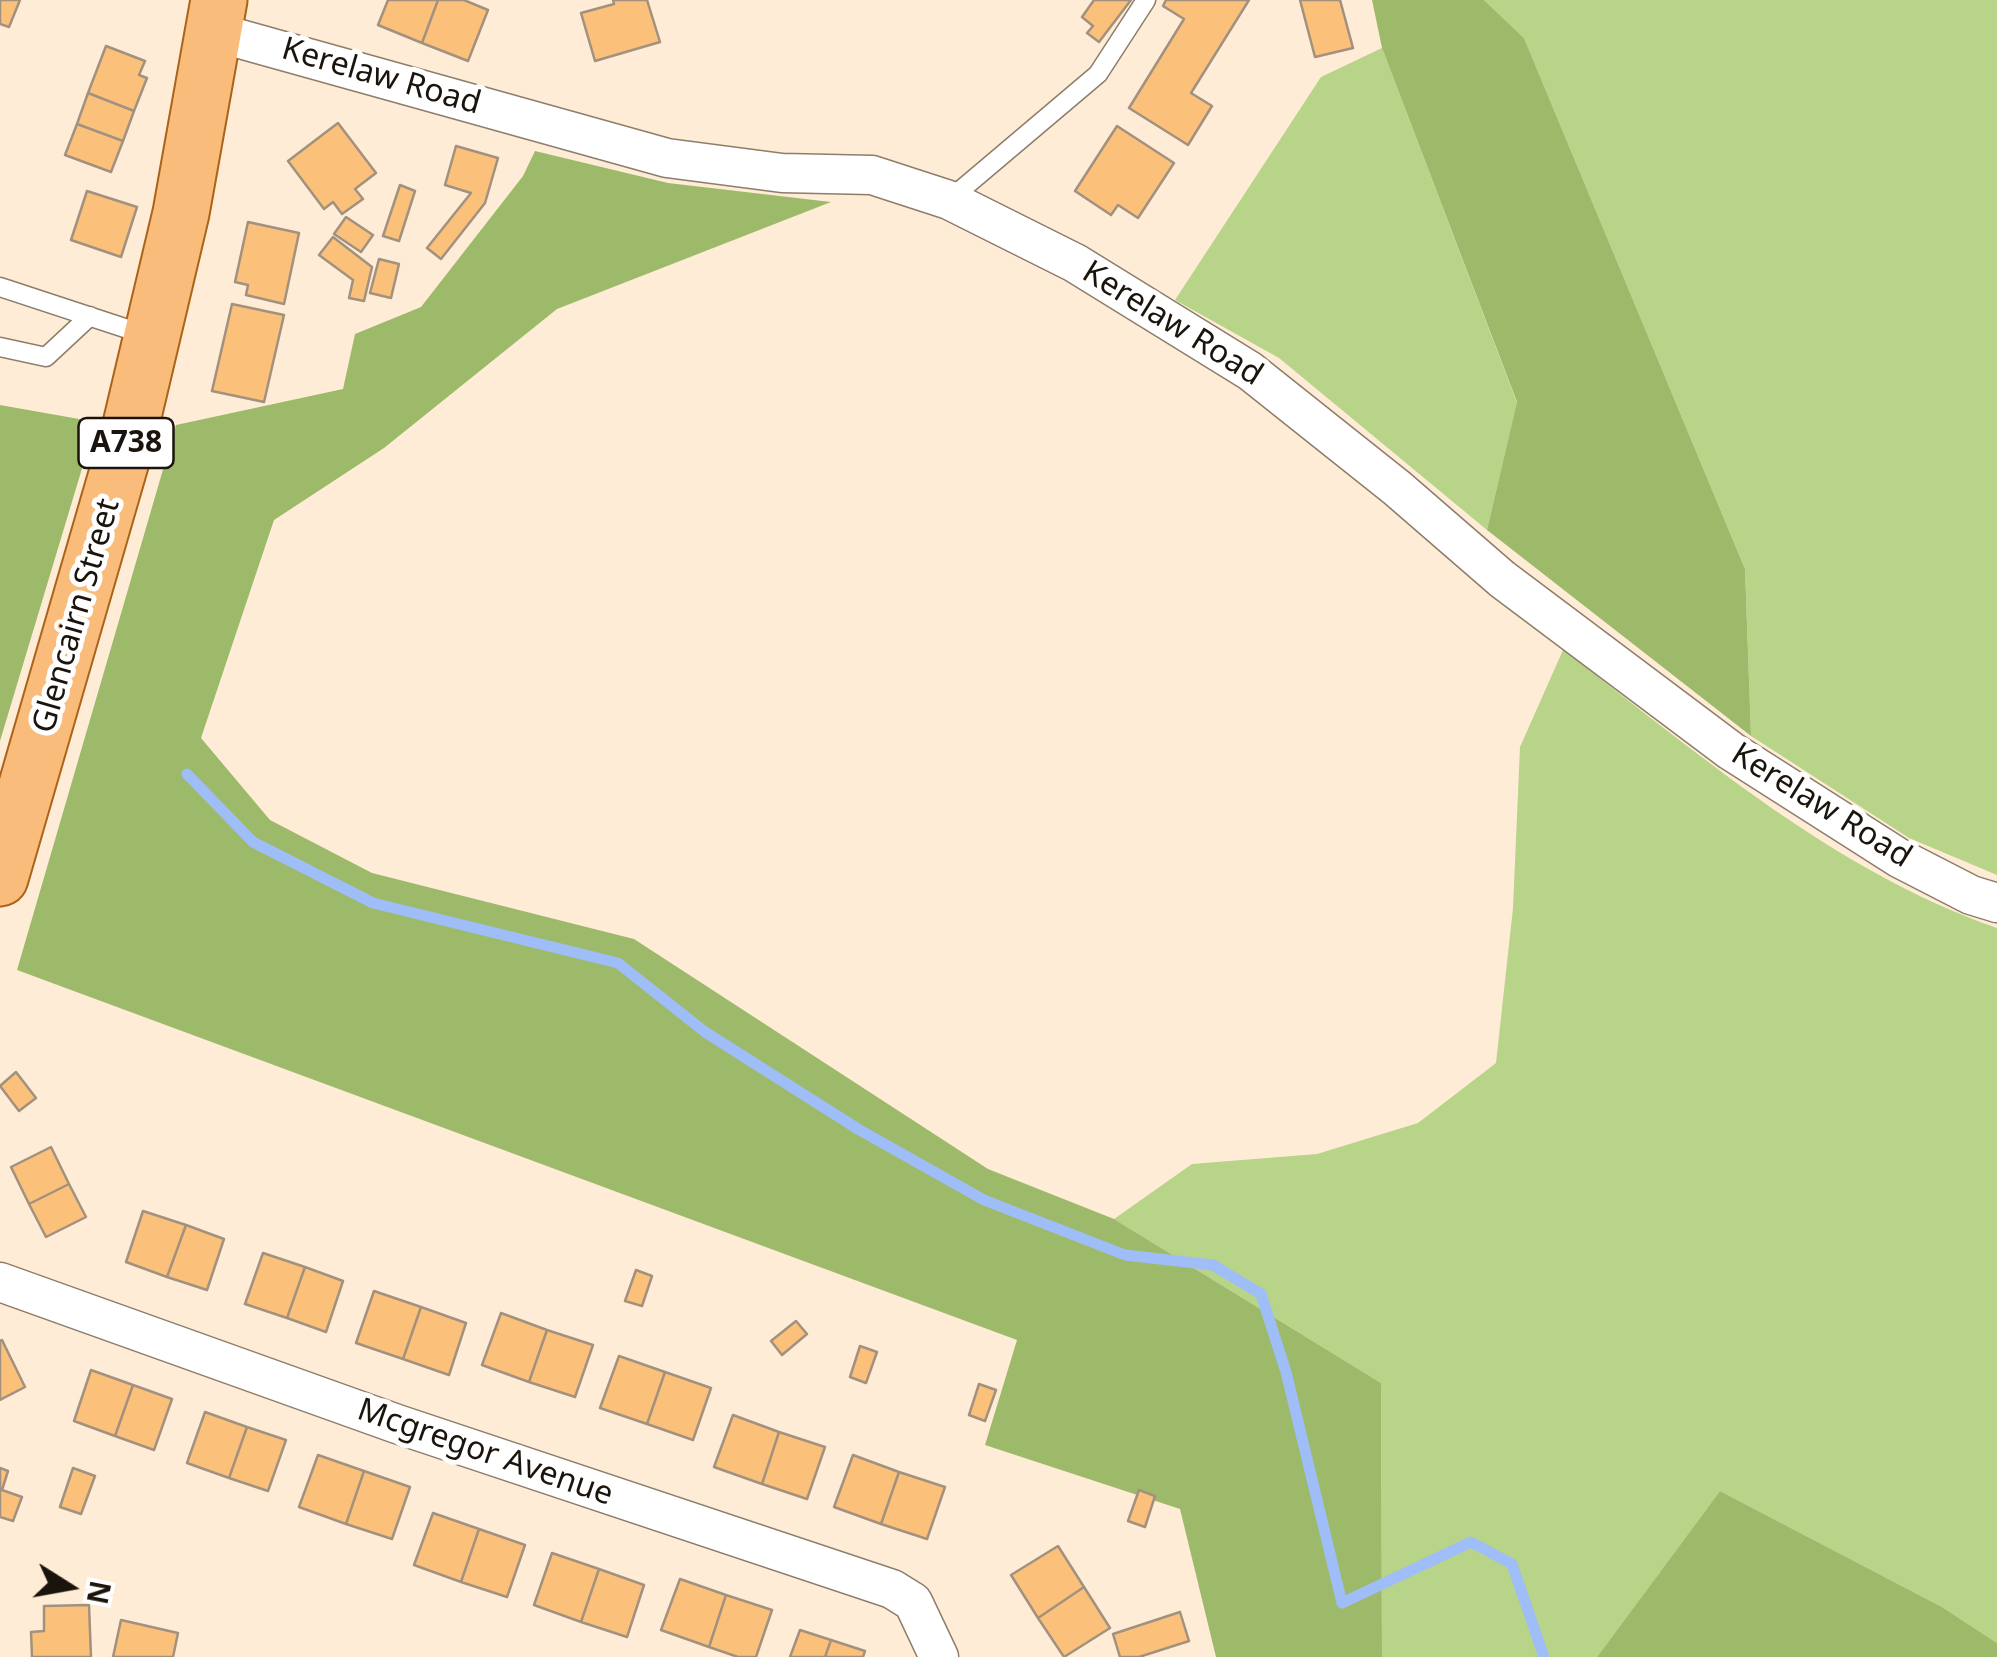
<!DOCTYPE html>
<html>
<head>
<meta charset="utf-8">
<style>
  body { margin:0 }
  #map { position:relative; width:1997px; height:1657px; overflow:hidden; background:#ffecd7; font-family:"Noto Sans",sans-serif }
  canvas { display:block }
  .north { position:absolute; left:20px; top:1537px; width:100px; height:100px; -webkit-text-stroke:8px #fff; paint-order:stroke; rotate:101deg; font-size:28px; font-weight:700; line-height:40px; text-align:center; color:#1b140d }
  .north::after { content:''; display:block; margin:auto; width:35px; height:45px; background:#1b140d; clip-path:polygon(50% 0,100% 100%,50% 72%,0 100%) }
</style>
</head>
<body>
<div id="map">
<canvas width="1997" height="1657"></canvas>
<div class="north">N</div>
</div>
<script>
const c = document.querySelector('canvas').getContext('2d');
c.lineJoin = 'round';
function paint(path, color) { c.fillStyle = color; c.fill(path, 'evenodd'); }
function stroke(path, color, width, dash) { c.strokeStyle = color; c.lineWidth = width; c.lineCap = dash ? 'butt' : 'round'; c.setLineDash(dash || []); c.stroke(path); }
function write(font, color, halo, rows, align = 'center') {
  c.font = font + ' "Noto Sans",sans-serif'; c.lineWidth = 10; c.setLineDash([]); c.textBaseline = 'middle'; c.strokeStyle = halo; c.fillStyle = color; for (const [text, x, y, turn = 0] of rows) {
    c.save(); c.translate(x, y); c.rotate((+turn || 0) * Math.PI / 180); c.textAlign = isNaN(turn) ? turn : align; if (halo) c.strokeText(text, 0, 0); c.fillText(text, 0, 0); c.restore();
  }
}
const green = new Path2D(`
  M1484,0H1997V875L1909,838L1751,736L1745,569L1524,38Z
  M1382,48L1517,403L1487,530L1279,358L1175,300L1321,77Z
  M1563,650C1701,755 1832,870 1997,928V1643L1942,1607L1720,1491L1597,1657H1382L1381,1383L1114,1219L1192,1164L1317,1154L1418,1123L1496,1063L1513,908L1520,747Z`);
const forest = new Path2D(`
  M1372,0H1484L1524,38L1745,569L1751,736L1487,530L1517,402L1382,48Z
  M535,151L668,183L831,202L557,309L384,448L274,520L201,738L270,820L372,873L634,939L988,1169L1114,1219L1381,1383L1382,1657H1216L1180,1509L985,1445L1017,1340L17,970L176,425L343,389L355,334L421,307L523,176Z
  M0,405L96,422L0,741Z
  M1720,1491L1942,1607L1997,1643V1657H1597Z`);
const stream = new Path2D(`
  M187,774L253,842L373,903L618,963L705,1032L858,1129L984,1200L1125,1255L1213,1265L1261,1294L1286,1372L1342,1603L1471,1542L1512,1564L1544,1657`);
const building = new Path2D(`
  M0,0H20L9,27L0,24Z
  M388,0H438L422,43L378,25Z
  M438,0H464L488,10L468,61L422,43Z
  M613,0H647L660,42L595,61L581,13L614,4Z
  M1094,0H1131L1099,42L1087,33L1093,26L1082,17Z
  M1166,0H1249L1191,93L1212,106L1188,145L1129,108L1184,19L1163,6Z
  M1300,0H1340L1353,48L1315,57Z
  M106,46L145,61L139,75L147,78L134,111L88,93Z
  M88,93L134,111L123,141L77,124Z
  M338,123L376,173L355,189L363,199L342,214L333,202L324,209L288,161Z
  M77,124L123,141L111,172L65,155Z
  M1117,126L1174,163L1138,218L1118,205L1111,215L1075,191Z
  M456,146L498,158L485,203L441,259L427,248L471,193L445,185Z
  M400,185L415,191L399,241L383,236Z
  M87,191L137,207L121,257L71,240Z
  M346,217L373,235L361,252L334,234Z
  M248,222L299,233L284,304L246,295L248,285L235,282Z
  M333,237L372,267L364,301L349,298L353,280L319,255Z
  M379,259L399,264L391,298L370,293Z
  M232,304L284,315L264,402L212,391Z
  M16,1072L36,1098L19,1111L0,1086Z
  M51,1147L69,1184L29,1204L11,1167Z
  M69,1184L86,1217L46,1237L29,1204Z
  M143,1211L186,1225L167,1277L126,1262Z
  M186,1225L224,1239L207,1290L167,1277Z
  M263,1253L305,1267L287,1318L245,1304Z
  M305,1267L343,1281L326,1332L287,1318Z
  M636,1270L652,1276L642,1306L625,1301Z
  M374,1291L421,1307L403,1359L356,1343Z
  M421,1307L466,1323L449,1375L403,1359Z
  M501,1313L547,1330L529,1382L482,1365Z
  M796,1321L807,1334L782,1355L771,1341Z
  M547,1330L593,1345L575,1397L529,1382Z
  M2,1340L25,1387L0,1400V1341Z
  M860,1346L877,1352L866,1383L850,1377Z
  M619,1356L665,1372L647,1424L600,1408Z
  M91,1370L133,1385L115,1436L74,1421Z
  M665,1372L711,1388L693,1440L647,1424Z
  M979,1384L996,1390L985,1421L969,1415Z
  M133,1385L172,1399L154,1450L115,1436Z
  M205,1412L247,1427L229,1478L187,1463Z
  M733,1415L779,1432L762,1484L714,1467Z
  M247,1427L286,1440L268,1491L229,1478Z
  M779,1432L825,1447L807,1499L762,1484Z
  M318,1455L364,1471L346,1524L299,1507Z
  M853,1455L899,1472L881,1524L834,1507Z
  M0,1468L8,1471L2,1490L22,1497L13,1521L0,1517Z
  M73,1468L95,1476L81,1514L60,1507Z
  M364,1471L410,1487L392,1539L346,1524Z
  M899,1472L945,1487L927,1539L881,1524Z
  M1139,1490L1155,1496L1145,1527L1128,1521Z
  M433,1513L479,1529L461,1582L414,1565Z
  M479,1529L525,1545L507,1597L461,1582Z
  M1058,1546L1084,1587L1038,1618L1011,1575Z
  M552,1553L599,1569L581,1622L534,1605Z
  M599,1569L644,1585L627,1637L581,1622Z
  M680,1579L726,1595L709,1647L661,1630Z
  M1084,1587L1110,1628L1064,1657L1038,1618Z
  M726,1595L772,1610L756,1657H738L709,1647Z
  M89,1605L91,1657H32L31,1632L44,1631V1606Z
  M1180,1612L1189,1641L1139,1657H1120L1113,1634Z
  M121,1620L178,1633L173,1657H113Z
  M800,1630L831,1640L825,1657H790Z
  M831,1640L865,1651L863,1657H825Z`);
const service = new Path2D(`
  M949,200L1098,74L1146,0
  M0,287L146,335
  M0,347L46,357L90,316`);
const minor = new Path2D(`
  M215,32L667,158L782,173L872,175L949,200L1075,263L1250,371L1397,488L1502,579L1731,751L1899,858L1971,895L1997,903
  M0,1282L397,1424L892,1589L913,1602L939,1657`);
const primary = new Path2D(`
  M0,878L129,433L181,213L219,0`);
const shields = [
  [126,443,95]
];
const shieldNames = [
  ["A738",126,443]
];
const streetNames = [
  ["Kerelaw Road",381,77,16],
  ["Kerelaw Road",1172,324,32],
  ["Glencairn Street",77,616,-74],
  ["Kerelaw Road",1821,806,32],
  ["Mcgregor Avenue",485,1453,19]
];
paint(green, '#b8d489');
paint(forest, '#9dba6b');
stroke(stream, '#9fbdf6', 11);
paint(building, '#fbc17b');
stroke(building, '#a2917e', 2.5);
stroke(service, '#8d7d6a', 21);
stroke(minor, '#8d7d6a', 41);
stroke(primary, '#aa641a', 59);
stroke(service, '#fff', 18);
stroke(minor, '#fff', 38);
stroke(primary, '#fabc7a', 55);
for (const [x, y, w] of shields) { const box = new Path2D(); box.roundRect(x - w / 2, y - 25, w, 50, 8); c.fillStyle = '#fff'; c.fill(box); stroke(box, '#1b140d', 2.5); }
write('bold 30px', '#1b140d', null, shieldNames);
write('32px', '#1b140d', '#fff', streetNames);
</script>
</body>
</html>
